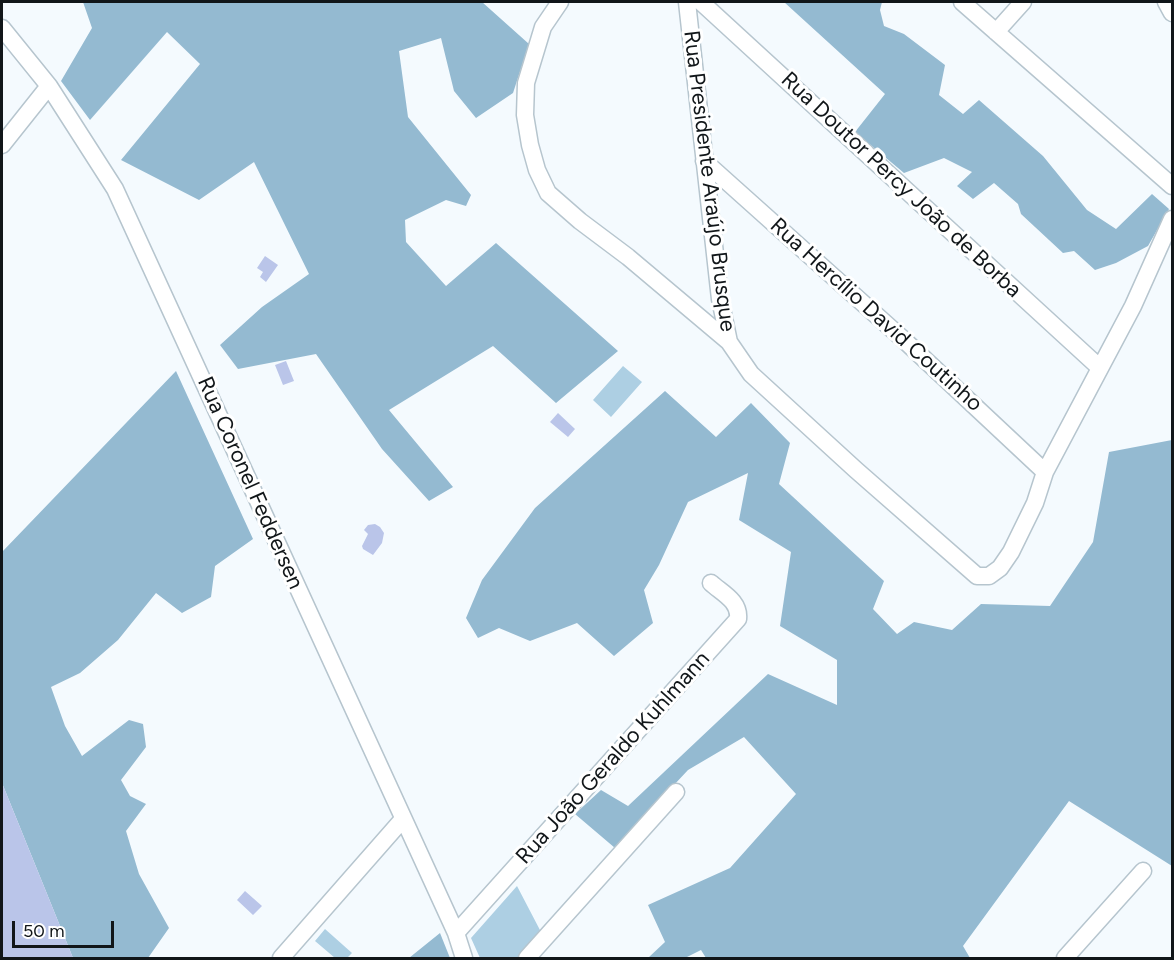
<!DOCTYPE html>
<html>
<head>
<meta charset="utf-8">
<style>
  body { margin:0 }
  #map { position:relative; width:1174px; height:960px; overflow:hidden; background:#f4fafe; font-family:Figtree,sans-serif }
  canvas { display:block }
  .frame { position:absolute; inset:0; border:3px solid #111619; pointer-events:none }
  .scale { position:absolute; left:12px; top:921px; width:102px; height:27px; box-sizing:border-box; border:3px solid #111619; border-top:0; padding-left:8px; font-size:18px; line-height:21px; white-space:nowrap; color:#111619; -webkit-text-stroke:4px #fff; paint-order:stroke }
</style>
</head>
<body>
<div id="map">
<canvas width="1174" height="960"></canvas>
<div class="frame"></div>
<div class="scale">50 m</div>
</div>
<script>
const c = document.querySelector('canvas').getContext('2d');
c.lineJoin = 'round';
function paint(path, color) { c.fillStyle = color; c.fill(path, 'evenodd'); }
function stroke(path, color, width, dash) { c.strokeStyle = color; c.lineWidth = width; c.lineCap = dash ? 'butt' : 'round'; c.setLineDash(dash || []); c.stroke(path); }
function write(font, color, halo, rows, align = 'center') {
  c.font = font + ' Figtree,sans-serif'; c.lineWidth = 6; c.setLineDash([]); c.textBaseline = 'middle'; c.strokeStyle = halo; c.fillStyle = color; for (const [text, x, y, turn = 0] of rows) {
    c.save(); c.translate(x, y); c.rotate((+turn || 0) * Math.PI / 180); c.textAlign = isNaN(turn) ? turn : align; if (halo) c.strokeText(text, 0, 0); c.fillText(text, 0, 0); c.restore();
  }
}
const green = new Path2D(`
  M623,366L642,382L611,417L593,400Z
  M517,886L541,932L517,958H480L471,938Z
  M325,929L352,953L347,958H335L315,941Z`);
const forest = new Path2D(`
  M83,2H482L529,44L513,93L476,118L454,91L441,38L399,51L408,117L471,195L466,206L446,200L405,220L406,242L446,286L496,243L618,351L556,403L493,346L389,410L453,487L429,501L382,449L316,354L238,369L220,345L262,307L309,274L254,162L199,200L121,160L200,64L167,32L90,120L61,81L92,28Z
  M784,2H830L832,3L834,2H882L880,10L884,26L904,34L945,65L939,95L963,114L979,100L1043,156L1087,210L1116,229L1152,194L1169,209L1148,246L1116,263L1095,270L1074,251L1063,253L1021,214L1018,204L994,183L973,199L957,186L972,172L944,158L904,173L855,132L885,94Z
  M176,371L253,539L215,566L211,597L182,613L156,593L118,640L80,673L51,687L65,726L82,756L129,720L143,724L146,747L121,780L130,796L146,804L126,831L139,874L169,928L148,958H73L2,783V552Z
  M665,391L716,437L751,403L790,443L779,484L884,581L873,609L897,634L914,622L952,630L981,604L1050,606L1093,542L1109,452L1172,440V866L1069,801L963,946L970,958H706L701,950L685,958H648L665,942L648,905L730,868L796,794L744,737L688,770L615,848L575,814L601,790L628,806L768,674L837,705V660L780,626L791,552L739,520L748,473L688,502L659,565L644,590L653,623L614,656L577,623L530,641L499,628L478,638L466,618L482,580L535,508Z
  M440,933L450,958H409Z`);
const water = new Path2D(`
  M265,256L278,265L266,282L260,277L263,272L257,268Z
  M286,361L294,381L283,385L275,365Z
  M558,413L575,429L568,437L550,422Z
  M375,524L380,527L384,533L382,543L373,555L363,549L362,546L368,534L364,530L368,525Z
  M2,783L73,958H2Z
  M245,891L262,906L253,915L237,900Z`);
const minor = new Path2D(`
  M560,2L543,27L526,83L525,115L530,145L537,170L548,193L580,221L628,257L729,342
  M687,2L720,299L729,342L751,374L856,470L977,576H989L1000,568L1011,552L1035,503L1045,472L1133,306L1172,219
  M701,2L1100,368
  M962,2L1172,186
  M1166,2L1172,13
  M2,28L49,86L115,189L456,933L464,958
  M996,32L1023,2
  M2,145L49,86
  M704,161L904,340L1045,472
  M456,933L738,619C740,601 722,593 711,583
  M281,958L403,819
  M527,958L676,792
  M1065,958L1143,871`);
const streetNames = [
  ["Rua Presidente Araújo Brusque",709,181,83],
  ["Rua Doutor Percy João de Borba",901,185,43],
  ["Rua Hercílio David Coutinho",876,315,42],
  ["Rua Coronel Feddersen",250,483,66],
  ["Rua João Geraldo Kuhlmann",613,758,-48]
];
paint(green, '#adcfe3');
paint(forest, '#94bad1');
paint(water, '#bac5e9');
stroke(minor, '#b6c5ce', 19);
stroke(minor, '#fff', 16);
write('22px', '#111619', '#fff', streetNames);
</script>
</body>
</html>
